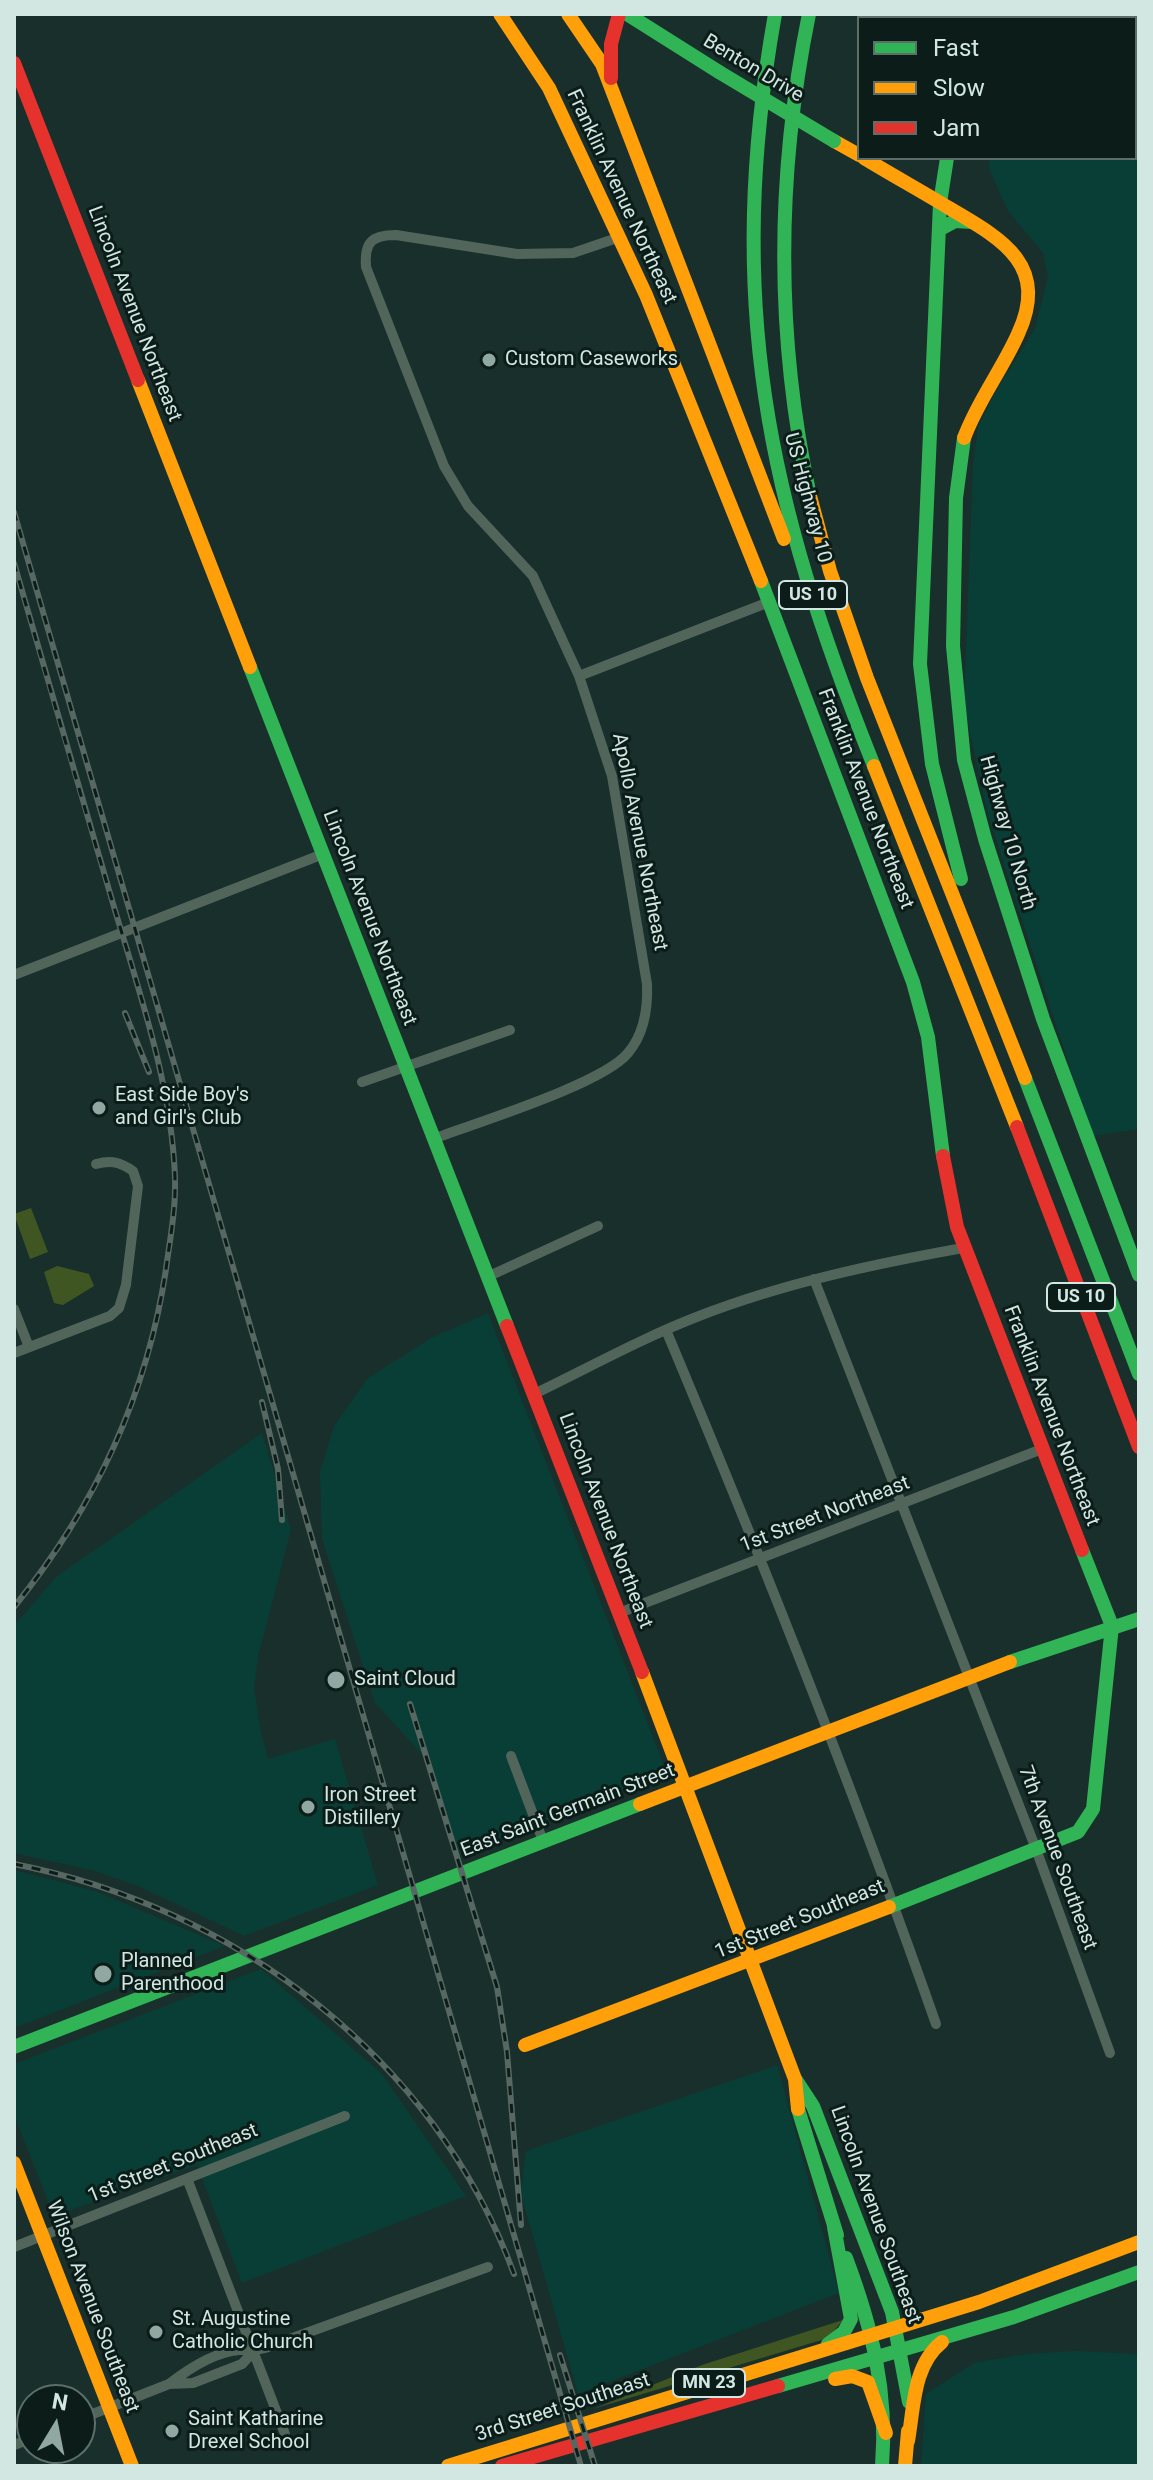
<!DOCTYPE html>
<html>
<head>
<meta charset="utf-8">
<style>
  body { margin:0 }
  #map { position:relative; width:1153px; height:2480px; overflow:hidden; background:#192f2c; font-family:Roboto,sans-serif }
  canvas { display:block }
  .frame { position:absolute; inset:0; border:16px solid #d2e7e2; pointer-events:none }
  .legend { position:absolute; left:857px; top:16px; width:280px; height:144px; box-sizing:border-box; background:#0c1d19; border:2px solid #5b6e69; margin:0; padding:10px 14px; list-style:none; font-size:24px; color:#d2e7e2 }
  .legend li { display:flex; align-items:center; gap:16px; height:40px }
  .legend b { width:40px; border:2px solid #5b6e69 }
  .north { position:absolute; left:16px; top:2384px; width:80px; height:80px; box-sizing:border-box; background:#0c1d19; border:2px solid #5b6e69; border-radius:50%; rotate:10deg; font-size:22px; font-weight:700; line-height:32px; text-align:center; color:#d2e7e2 }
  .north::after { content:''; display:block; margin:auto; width:28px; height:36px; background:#91a7a2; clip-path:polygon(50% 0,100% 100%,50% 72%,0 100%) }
</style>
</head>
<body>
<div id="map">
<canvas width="1153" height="2480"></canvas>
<div class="frame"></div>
<ul class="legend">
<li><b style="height:10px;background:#30b455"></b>Fast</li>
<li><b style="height:10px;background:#ff9f0a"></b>Slow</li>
<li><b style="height:10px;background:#e5322d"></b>Jam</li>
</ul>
<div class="north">N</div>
</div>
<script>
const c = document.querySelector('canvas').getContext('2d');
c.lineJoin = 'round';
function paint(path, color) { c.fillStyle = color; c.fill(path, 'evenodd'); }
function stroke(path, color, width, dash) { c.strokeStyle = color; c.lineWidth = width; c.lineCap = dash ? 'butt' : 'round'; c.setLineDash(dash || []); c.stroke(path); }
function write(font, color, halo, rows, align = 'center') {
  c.font = font + ' Roboto,sans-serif'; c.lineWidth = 6; c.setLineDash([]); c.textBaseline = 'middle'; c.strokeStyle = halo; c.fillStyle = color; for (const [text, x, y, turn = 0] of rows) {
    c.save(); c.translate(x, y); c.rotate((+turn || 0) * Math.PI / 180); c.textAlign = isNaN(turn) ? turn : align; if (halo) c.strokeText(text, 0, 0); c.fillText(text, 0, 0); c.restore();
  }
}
const built = new Path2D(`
  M1135,139L1139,140V1129L1092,1136L987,811L964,704L973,464L978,427L997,389L1035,329L1048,277L1043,253L1008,211L989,169L990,158H1135Z
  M488,1313L665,1768L659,1777L459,1854L431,1764L375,1703L322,1539L320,1472L334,1426L368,1378L433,1337Z
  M262,1433L291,1530L258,1657L254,1688L261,1733L268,1759L335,1739L378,1885L244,1936L140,1887L95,1871L14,1853V1626L56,1577Z
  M14,1870L95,1891L225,1946L14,2028Z
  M261,1969L382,2074L466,2196L242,2283L197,2165L54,2216L14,2115V2064Z
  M777,2065L839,2293L578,2394L521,2194L526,2151Z
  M1074,2351L1139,2354V2466H921L926,2394L974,2363L1025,2354Z`);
const green = new Path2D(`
  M31,1208L48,1252L30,1259L14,1214Z
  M57,1266L89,1274L94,1286L63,1305L54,1303L44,1272Z
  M843,2320L828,2338L593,2409L702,2365Z`);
const street = new Path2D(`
  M579,676L769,602
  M14,975L323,854
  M362,1082L510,1030
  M433,1139C475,1123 603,1084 628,1053C644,1034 648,1008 647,984L612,776L579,676L533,576L468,506L444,466L366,267C364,242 372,235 396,235L517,254L573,253L620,237
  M487,1277L598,1226
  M814,1279L1036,1849L1110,2053
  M14,1309L29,1347
  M666,1330C762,1559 854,1790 936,2024
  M14,1353L110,1316L119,1308L126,1285L138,1186L133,1171C120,1162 112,1160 96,1164
  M534,1394C588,1368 642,1338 699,1316C784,1283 874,1264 963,1248
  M619,1613L1042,1449
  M511,1756L543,1841
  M188,2181L285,2434
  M14,2247L345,2116
  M169,2384C187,2370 215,2352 239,2350C249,2349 255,2351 265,2348L488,2267
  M80,2419L169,2384L193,2383L242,2364L253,2352
  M14,2445L32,2438`);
const fast = new Path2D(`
  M627,14L719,72
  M775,14C724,301 767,499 874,766
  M809,14C776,176 775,334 810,496
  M947,158L940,203L920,664L932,764L961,879
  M942,228L955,221L972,222
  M964,438L956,498L953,646L964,760L985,839L1043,1019L1139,1275
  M761,581L913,982L928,1037L943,1156
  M250,667L507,1326
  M1025,1078L1139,1374
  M1010,1662L1139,1619
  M889,1907L1078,1832L1093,1809L1112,1626L1082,1550
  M14,2047L640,1804
  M796,2080L813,2106L892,2312L909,2402
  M798,2109L837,2235
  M846,2258C872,2327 888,2392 882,2466
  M828,2344L844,2332L851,2319L834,2227
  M778,2386L1014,2317L1139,2272`);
const slow = new Path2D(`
  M500,14L549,88L646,295L761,581
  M568,14L602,64L784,539
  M834,141L859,155
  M864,158C892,175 921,191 949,208C1002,239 1050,265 1018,334C1002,370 978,400 964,438
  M138,380L250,667
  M810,496L830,571L867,678L1025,1078
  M874,766L1017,1127
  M642,1672L795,2079L798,2109
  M640,1804L1010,1662
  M525,2045L889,1907
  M14,2163L132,2466
  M835,2379L852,2376L868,2382L886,2433
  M908,2441C914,2407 913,2365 942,2342
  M448,2466L979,2302L1139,2242
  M905,2466L908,2431`);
const jam = new Path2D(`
  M940,14L941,18
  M14,63L138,380
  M611,78V44L619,14
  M1017,1127L1139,1447
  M943,1156L957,1227L1082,1550
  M507,1326L642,1672
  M502,2466L778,2386`);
const rail = new Path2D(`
  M14,512L581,2466
  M14,563C47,678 80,793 114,907C140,994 172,1087 175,1178C176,1209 170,1239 166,1269C147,1396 95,1507 14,1607
  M125,1013L149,1072
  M262,1402L278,1469L282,1520
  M410,1704L497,1987L507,2052L521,2225
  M14,1864C235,1907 435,2058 514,2274
  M560,2355L595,2466`);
const fastBridge = new Path2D(`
  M719,72L834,141`);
const markers = [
  [489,360,8,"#91a7a2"],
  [99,1108,8,"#91a7a2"],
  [336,1680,10,"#91a7a2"],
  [308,1807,8,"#91a7a2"],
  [103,1974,10,"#91a7a2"],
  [156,2332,8,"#91a7a2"],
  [172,2431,8,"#91a7a2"]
];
const shields = [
  [813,595,68],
  [1081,1297,68],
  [709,2383,72]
];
const shieldNames = [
  ["US 10",813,595],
  ["US 10",1081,1297],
  ["MN 23",709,2383]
];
const streetNames = [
  ["Benton Drive",753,69,31],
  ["Franklin Avenue Northeast",621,197,65],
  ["Lincoln Avenue Northeast",134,314,69],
  ["US Highway 10",807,498,75],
  ["Franklin Avenue Northeast",865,799,69],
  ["Highway 10 North",1007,833,74],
  ["Apollo Avenue Northeast",639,842,79],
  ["Lincoln Avenue Northeast",369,918,69],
  ["Franklin Avenue Northeast",1051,1416,69],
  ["1st Street Northeast",825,1515,-21],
  ["Lincoln Avenue Northeast",605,1521,69],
  ["East Saint Germain Street",568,1811,-21],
  ["7th Avenue Southeast",1057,1858,70],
  ["1st Street Southeast",800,1920,-22],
  ["1st Street Southeast",173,2164,-22],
  ["Lincoln Avenue Southeast",875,2215,70],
  ["Wilson Avenue Southeast",92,2307,69],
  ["3rd Street Southeast",563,2408,-18]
];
const poiNames = [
  ["Custom Caseworks",505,360],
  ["East Side Boy's",115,1096],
  ["and Girl's Club",115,1119],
  ["Saint Cloud",354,1680],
  ["Iron Street",324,1796],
  ["Distillery",324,1819],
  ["Planned",121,1962],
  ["Parenthood",121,1985],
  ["St. Augustine",172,2320],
  ["Catholic Church",172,2343],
  ["Saint Katharine",188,2420],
  ["Drexel School",188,2443]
];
paint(built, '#093e36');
paint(green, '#405622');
stroke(street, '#52655b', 10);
stroke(fast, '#30b455', 14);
stroke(slow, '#ff9f0a', 14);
stroke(jam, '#e5322d', 14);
stroke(rail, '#576862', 6);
stroke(rail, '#0c1d19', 3, [9]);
stroke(fastBridge, '#30b455', 14);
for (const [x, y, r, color] of markers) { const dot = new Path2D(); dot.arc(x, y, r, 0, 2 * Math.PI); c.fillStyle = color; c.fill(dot); stroke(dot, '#0c1d19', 3); }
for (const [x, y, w] of shields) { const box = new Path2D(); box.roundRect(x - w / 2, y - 14, w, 28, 6); c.fillStyle = '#0c1d19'; c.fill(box); stroke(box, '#d2e7e2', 2); }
write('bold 18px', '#d2e7e2', null, shieldNames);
write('20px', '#d2e7e2', '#0c1d19', streetNames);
write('20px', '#d2e7e2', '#0c1d19', poiNames, 'left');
</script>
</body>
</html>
